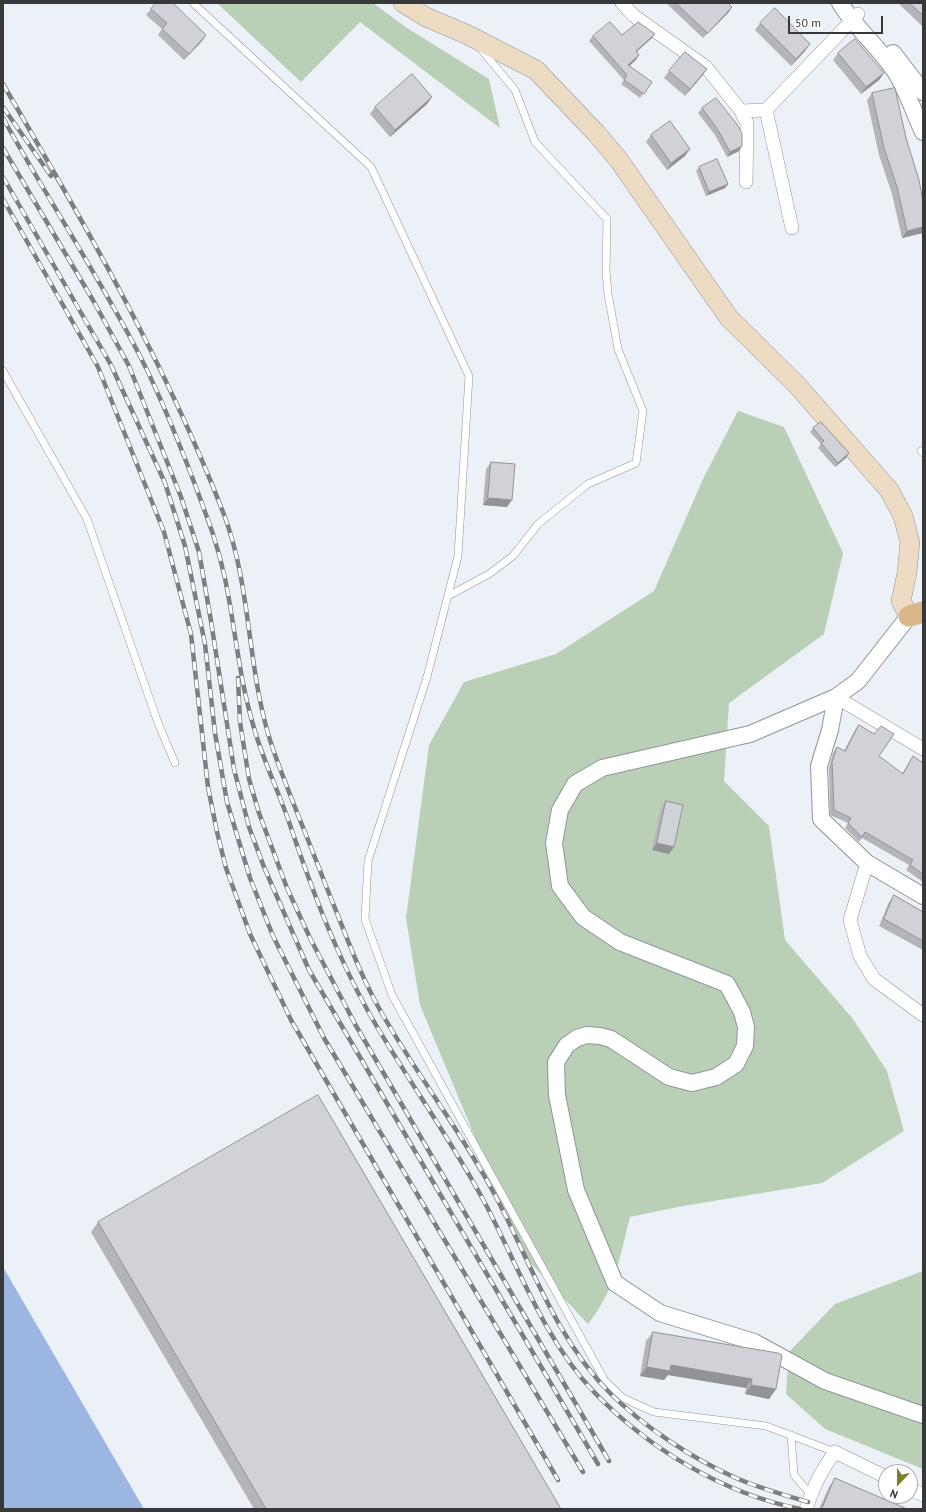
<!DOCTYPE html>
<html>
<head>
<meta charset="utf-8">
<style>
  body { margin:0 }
  #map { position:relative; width:926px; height:1512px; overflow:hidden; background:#ebf1f7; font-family:"PT Sans",sans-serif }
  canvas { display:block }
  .frame { position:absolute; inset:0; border:4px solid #36383a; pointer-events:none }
  .north { position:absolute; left:878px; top:1464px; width:40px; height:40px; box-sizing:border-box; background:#fff; border:1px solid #afafb0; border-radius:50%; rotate:202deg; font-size:11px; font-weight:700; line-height:16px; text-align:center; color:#36383a }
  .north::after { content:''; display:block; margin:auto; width:14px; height:18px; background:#7d7e27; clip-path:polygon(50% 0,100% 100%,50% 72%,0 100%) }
  .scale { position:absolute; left:788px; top:16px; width:95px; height:18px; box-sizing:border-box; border:2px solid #36383a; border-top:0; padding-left:5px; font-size:12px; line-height:14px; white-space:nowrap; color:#36383a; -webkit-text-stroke:3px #fff; paint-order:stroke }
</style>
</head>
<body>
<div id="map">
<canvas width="926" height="1512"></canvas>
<div class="frame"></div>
<div class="north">N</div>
<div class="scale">50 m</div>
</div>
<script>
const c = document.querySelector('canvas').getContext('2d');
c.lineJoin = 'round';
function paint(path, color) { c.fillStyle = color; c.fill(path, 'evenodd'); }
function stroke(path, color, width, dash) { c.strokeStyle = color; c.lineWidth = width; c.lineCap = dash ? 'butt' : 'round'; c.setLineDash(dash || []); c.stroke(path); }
const green = new Path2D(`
  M217,3H373L407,28L489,79L500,128L360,22L301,82Z
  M738,411L784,427L843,553L824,634L729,703L724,781L769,826L785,940L853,1019L887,1071L904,1131L822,1183L683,1206L630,1217C619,1259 616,1288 588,1324L525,1257L420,1005L406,918L429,745L464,682L556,654L654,591L703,479Z
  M923,1271V1469L825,1429L786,1394L789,1352L835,1304Z`);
const water = new Path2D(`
  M3,1267L144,1509H3Z`);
const service = new Path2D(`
  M193,3L371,167L469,376L458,556L427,677L368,861L365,919L392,995L605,1381L623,1398L654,1412L766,1426L835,1452
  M3,371L87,519L158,723L175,763
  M921,451L923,453
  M448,596L489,574L513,556L538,524L588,484L636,463L643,411L618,349L608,294L606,271L607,219L535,142L515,90L480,48
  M791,1435L794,1475L811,1495`);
const minor = new Path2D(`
  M622,3L634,16L706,67L741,111L766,110L858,14
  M766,110L792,228
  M741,111L747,123L746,182
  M836,697L923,749
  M867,863L850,920L860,956L874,979L923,1015
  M910,1489L923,1495
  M806,1509C813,1487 821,1470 835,1452L886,1477`);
const tertiary = new Path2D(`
  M840,3C856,29 880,48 896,73C907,91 914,113 923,132
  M893,53L923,92
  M909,616L858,681L836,697L750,734L602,768L575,784L560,810L554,843L560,886L583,917L620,942L727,984L742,1012L746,1027L745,1046L736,1064L716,1077L692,1083L669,1077L611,1039L600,1036L587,1035L577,1038L567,1045L556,1062L557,1095L576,1190L615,1283L660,1313L754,1342L825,1381L923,1415
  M836,697L830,730L819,766L821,819L867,863L923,896`);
const secondary = new Path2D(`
  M403,3L426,17L468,35L536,70L596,133L618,159L729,318L796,384L889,490L903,516L910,542L907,573L901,601L909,616`);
const primary = new Path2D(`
  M909,616L923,612`);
const rail = new Path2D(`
  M3,84C84,223 165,362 223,512C253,589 246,674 274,752C290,797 309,841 326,886C343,927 358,971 380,1010C416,1074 462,1132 496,1197C531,1263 556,1339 610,1393C644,1427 693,1459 736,1478C759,1488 784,1495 808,1502
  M3,107L51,176
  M3,118C47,198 98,275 140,356C165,405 185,457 204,509C216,540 225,573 230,605C237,647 242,688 254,728C263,760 278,790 289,822C311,887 335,952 369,1013C406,1078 451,1139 486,1205C518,1266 545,1341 594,1392C649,1449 722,1493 800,1509
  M3,148L94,302L129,366L181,497L199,552L211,621L234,769L249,827L264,867L309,970L598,1464
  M3,177L111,365L165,483L185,546L205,644L215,733L227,802L250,878L273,936L324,1038L583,1472
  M3,199L98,367L164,532L191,634L208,787L217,832L226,868L250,934L291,1020L558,1480
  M238,678L240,722L249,779L259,813L287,888L310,938L355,1024L609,1461`);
const wall = new Path2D(`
  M666,3H728L732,7L728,13L703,38Z
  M898,3H923V25L922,26Z
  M151,9L202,41L184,60L158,35L162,29L146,15Z
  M760,23L805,51L791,66L755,30Z
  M655,34L652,38L637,52L636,60L629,66L652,82L640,98L621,84L624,80L589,41L593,36Z
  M838,53L884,73L879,80L861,94L833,60Z
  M707,69L702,76L685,96L664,78L669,71Z
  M872,93L906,138L923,202V233L902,238L892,194L879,155L867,100Z
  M432,97L427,104L390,137L370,114L375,107Z
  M702,108L739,151L727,157L715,135L698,113Z
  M651,135L685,156L667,170L646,142Z
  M699,167L728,184L725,188L706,196L696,171Z
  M813,428L849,453L846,458L835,467L818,448L821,444L810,432Z
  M491,462L507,507L483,505L486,469Z
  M859,725L879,756L902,774L913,756L923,763V882L906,870L909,865L862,838L859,842L845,828L848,823L830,815L829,767L833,753L837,747L844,751L855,730Z
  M666,801L674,847L669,854L652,850L661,808Z
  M894,895L923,912V950L879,926L889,902Z
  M98,1222L561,1509H254L91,1232Z
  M653,1332L776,1389L769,1399L745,1394L746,1388L668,1375L664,1380L640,1376L646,1341Z
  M835,1478L907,1509H819L829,1487Z`);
const shadedWall = new Path2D(`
  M732,7L728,13L703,38L708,33Z
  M655,34L652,38L632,55L636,51Z
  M206,35L202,41L184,60L189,54Z
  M810,44L805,51L791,66L796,59Z
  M639,55L636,60L625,70L628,65Z
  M707,69L702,76L685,96L690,89Z
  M884,73L879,80L861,94L866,87Z
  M432,97L427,104L390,137L395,130Z
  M742,146L739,151L727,157L730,152Z
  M690,149L685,156L667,170L671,163Z
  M728,184L725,188L706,196L709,192Z
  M923,227V233L902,238L907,231Z
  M849,453L846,458L835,467L838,463Z
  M488,498L512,500L507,507L483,505Z
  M657,843L674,847L669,854L652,850Z
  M671,1365L752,1379L746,1388L668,1375L664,1380L640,1376L647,1367Z
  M751,1385L776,1389L769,1399L745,1394Z`);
const building = new Path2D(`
  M156,3H173L206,35L189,54L162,29L167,23L151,9Z
  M676,3H728L732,7L708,33Z
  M910,3H923V15Z
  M775,8L810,44L796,59L760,23Z
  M610,22L622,35L638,22L655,34L636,51L639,55L628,65L652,82L644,94L624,80L627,75L593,36Z
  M855,39L884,73L866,87L838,53Z
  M685,52L707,69L690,89L669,71Z
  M412,74L432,97L395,130L375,107Z
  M895,88L906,138L919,180L923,202V227L907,231L897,187L884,148L872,93Z
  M716,98L736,123L742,133V146L730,152L718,130L702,108Z
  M670,121L690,149L671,163L651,135Z
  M717,159L728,184L709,192L699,167Z
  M821,422L849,453L838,463L821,443L824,441L813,428Z
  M491,462L515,464L512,500L488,498Z
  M859,725L874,734L881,726L894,734L879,756L903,774L913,756L923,763V874L910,865L913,860L865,832L862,837L848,823L851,818L834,810L832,762L837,747L845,751Z
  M666,801L683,805L674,847L657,843Z
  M894,895L923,912V941L884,919Z
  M318,1095L561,1509H266L98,1222Z
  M653,1332L778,1353L782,1355L776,1389L751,1385L752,1379L671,1365L670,1371L647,1367Z
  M835,1478L907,1509H822Z`);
paint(green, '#b9d0b7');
paint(water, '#9bb6e1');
stroke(service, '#8f949a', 8);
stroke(minor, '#8f949a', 14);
stroke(tertiary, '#8f949a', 18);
stroke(secondary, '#8f949a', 20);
stroke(primary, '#cfcfd0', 22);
stroke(service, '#fff', 7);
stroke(minor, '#fff', 13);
stroke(tertiary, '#fff', 16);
stroke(secondary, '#eddbc4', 19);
stroke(primary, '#dab689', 21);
stroke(rail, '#7b7e82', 4.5);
stroke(rail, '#fff', 3, [9]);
paint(wall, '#b4b4ba');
paint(shadedWall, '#929297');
paint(building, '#d1d1d8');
stroke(building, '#929297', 1);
</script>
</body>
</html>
